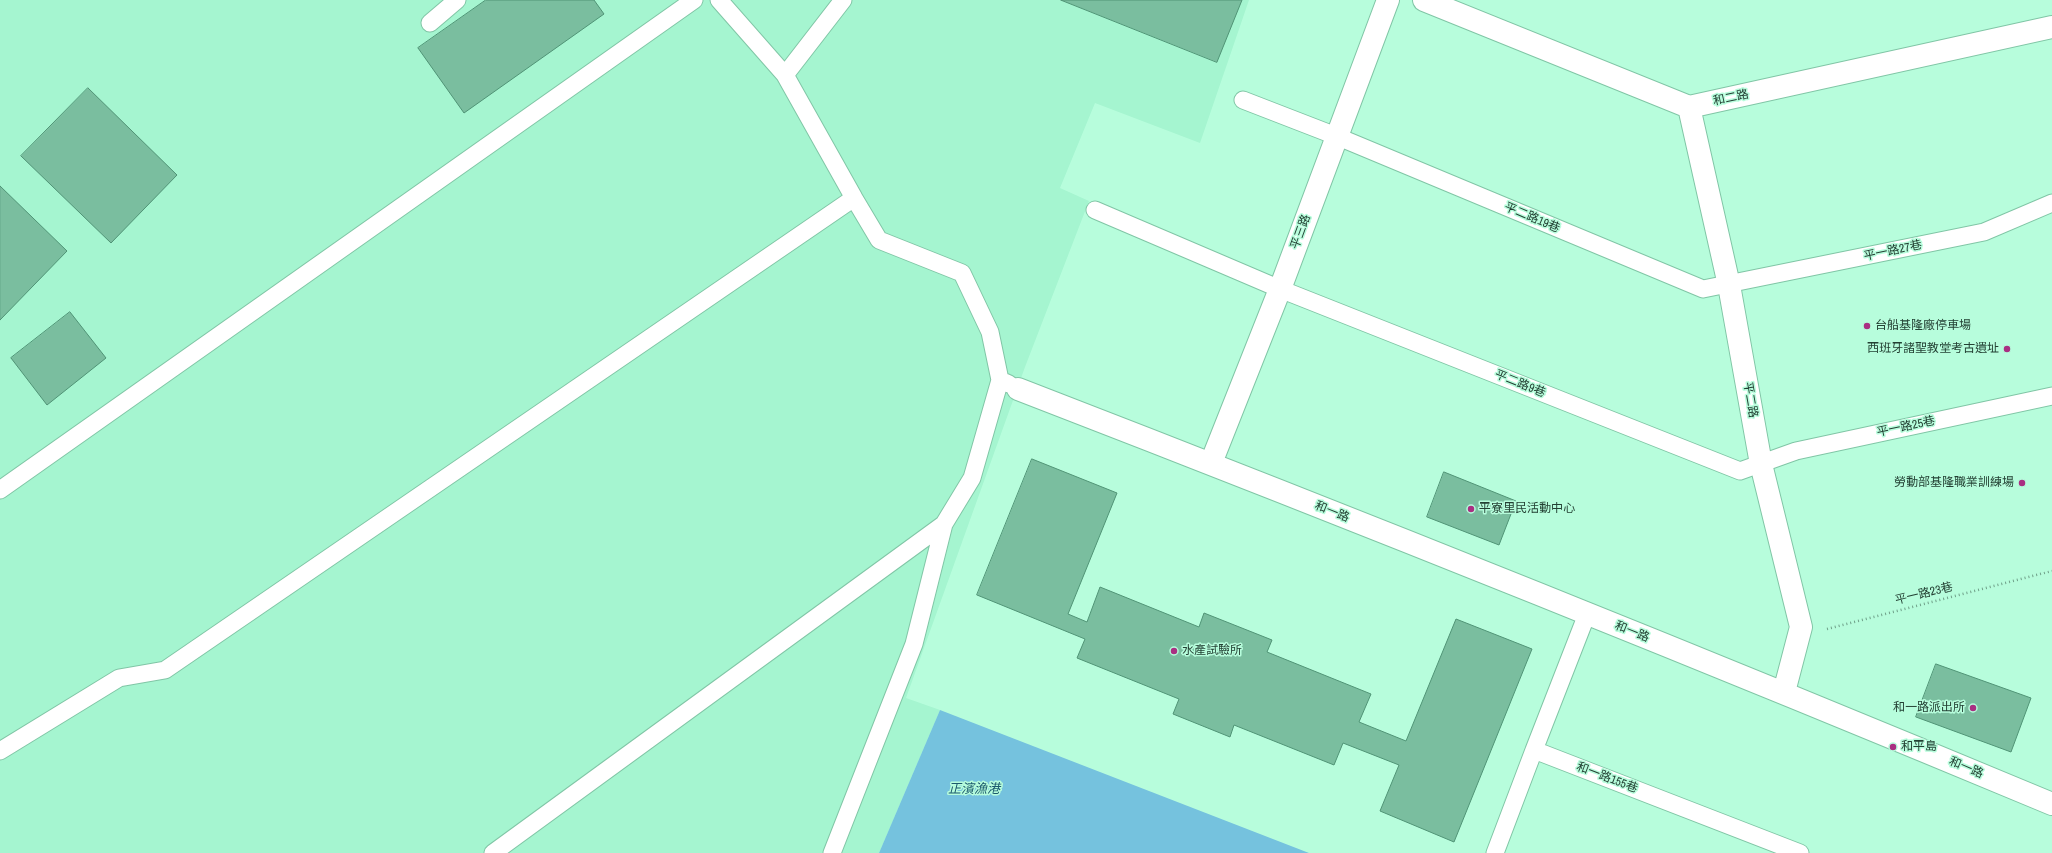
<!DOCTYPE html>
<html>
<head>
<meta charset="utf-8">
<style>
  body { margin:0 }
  canvas { display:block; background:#b7fddc }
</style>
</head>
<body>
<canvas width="2052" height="853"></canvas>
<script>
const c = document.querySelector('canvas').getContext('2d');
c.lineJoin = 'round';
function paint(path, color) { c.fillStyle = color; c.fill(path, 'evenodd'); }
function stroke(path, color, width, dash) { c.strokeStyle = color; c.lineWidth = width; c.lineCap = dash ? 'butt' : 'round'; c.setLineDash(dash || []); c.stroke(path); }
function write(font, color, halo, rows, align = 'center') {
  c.font = font + ' "Archivo Narrow","Noto Sans TC",sans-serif'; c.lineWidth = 3; c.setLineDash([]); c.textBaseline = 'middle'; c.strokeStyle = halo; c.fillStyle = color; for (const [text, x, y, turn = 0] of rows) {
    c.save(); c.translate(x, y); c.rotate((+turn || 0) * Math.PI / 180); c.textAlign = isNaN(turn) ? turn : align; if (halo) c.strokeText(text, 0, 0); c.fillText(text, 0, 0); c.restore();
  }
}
const built = new Path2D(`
  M0,0H1249L1200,143L1095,103L1060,188L1089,201L1025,367L906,698L940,710L879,853H0Z`);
const water = new Path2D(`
  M940,710L1309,853H879Z`);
const building = new Path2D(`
  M486,0H594L604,14L464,113L418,48Z
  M1061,0H1242L1217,62Z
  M88,88L177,175L111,243L21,156Z
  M0,186L67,251L0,320Z
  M70,312L106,358L47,405L11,358Z
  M1032,459L1117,493L1068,614L1087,622L1100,587L1199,627L1204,613L1272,640L1267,652L1371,694L1359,722L1406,741L1456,619L1532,649L1454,842L1380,811L1399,765L1343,743L1334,765L1234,725L1230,737L1173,714L1179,699L1077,658L1085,639L977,595Z
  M1444,472L1516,501L1499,545L1427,517Z
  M1936,664L2031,698L2011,752L1916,717Z`);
const path = new Path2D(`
  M1827,629L2052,571`);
const service = new Path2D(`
  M719,0L785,75L854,198L879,240L962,273L990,332L1000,380L1009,384
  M430,23L457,0
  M785,75L843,0
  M1243,100L1336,136L1703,289L1984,232L2052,203
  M1095,210L1280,289L1740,471L1796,451L2052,396
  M0,490L694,0
  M1534,750L1587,614
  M0,751L119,678L165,670L854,198
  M493,853L944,524L972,478L1000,380
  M832,853L914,644L944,524
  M1495,853L1534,750L1800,853`);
const minor = new Path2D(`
  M1424,0L1689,107L2052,27
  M1689,107L1729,285L1761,464L1801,627L1784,692
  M1018,389C1365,523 1709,661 2052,804
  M1211,463L1280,289L1388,0`);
const markers = [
  [1867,326,4,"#a92f82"],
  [2007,349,4,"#a92f82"],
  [2022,483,4,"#a92f82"],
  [1471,509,4,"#a92f82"],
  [1174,651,4,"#a92f82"],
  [1973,708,4,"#a92f82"],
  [1893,747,4,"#a92f82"]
];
const streetNames = [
  ["和二路",1731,98,-12],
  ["平二路19巷",1532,218,23],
  ["平三路",1301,232,-70],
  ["平一路27巷",1893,251,-12],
  ["平二路9巷",1520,384,22],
  ["平二路",1750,400,80],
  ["平一路25巷",1906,427,-12],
  ["和一路",1332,512,22],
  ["平一路23巷",1924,594,-14],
  ["和一路",1632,632,22],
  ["和一路",1966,768,23],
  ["和一路155巷",1607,778,21]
];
const poiNames = [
  ["台船基隆廠停車場",1875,326],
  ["西班牙諸聖教堂考古遺址",1999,349,"right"],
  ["勞動部基隆職業訓練場",2014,483,"right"],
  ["平寮里民活動中心",1479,509],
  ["水產試驗所",1182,651],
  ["和一路派出所",1965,708,"right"],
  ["和平島",1901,747]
];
const waterNames = [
  ["正濱漁港",974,790]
];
paint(built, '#a5f5d0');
paint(water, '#75c2de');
paint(building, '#7abe9f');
stroke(building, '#509476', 1);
stroke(service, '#81c6a6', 19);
stroke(minor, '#81c6a6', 24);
stroke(path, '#6fa089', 2.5, [1, 3]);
stroke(service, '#fff', 17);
stroke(minor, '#fff', 22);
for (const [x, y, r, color] of markers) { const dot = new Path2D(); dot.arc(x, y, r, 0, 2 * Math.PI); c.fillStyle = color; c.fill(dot); stroke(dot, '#b7fddc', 1.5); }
write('12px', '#234033', '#b7fddc', streetNames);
write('12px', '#234033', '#b7fddc', poiNames, 'left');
write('italic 13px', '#1b596d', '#b7fddc', waterNames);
</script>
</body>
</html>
